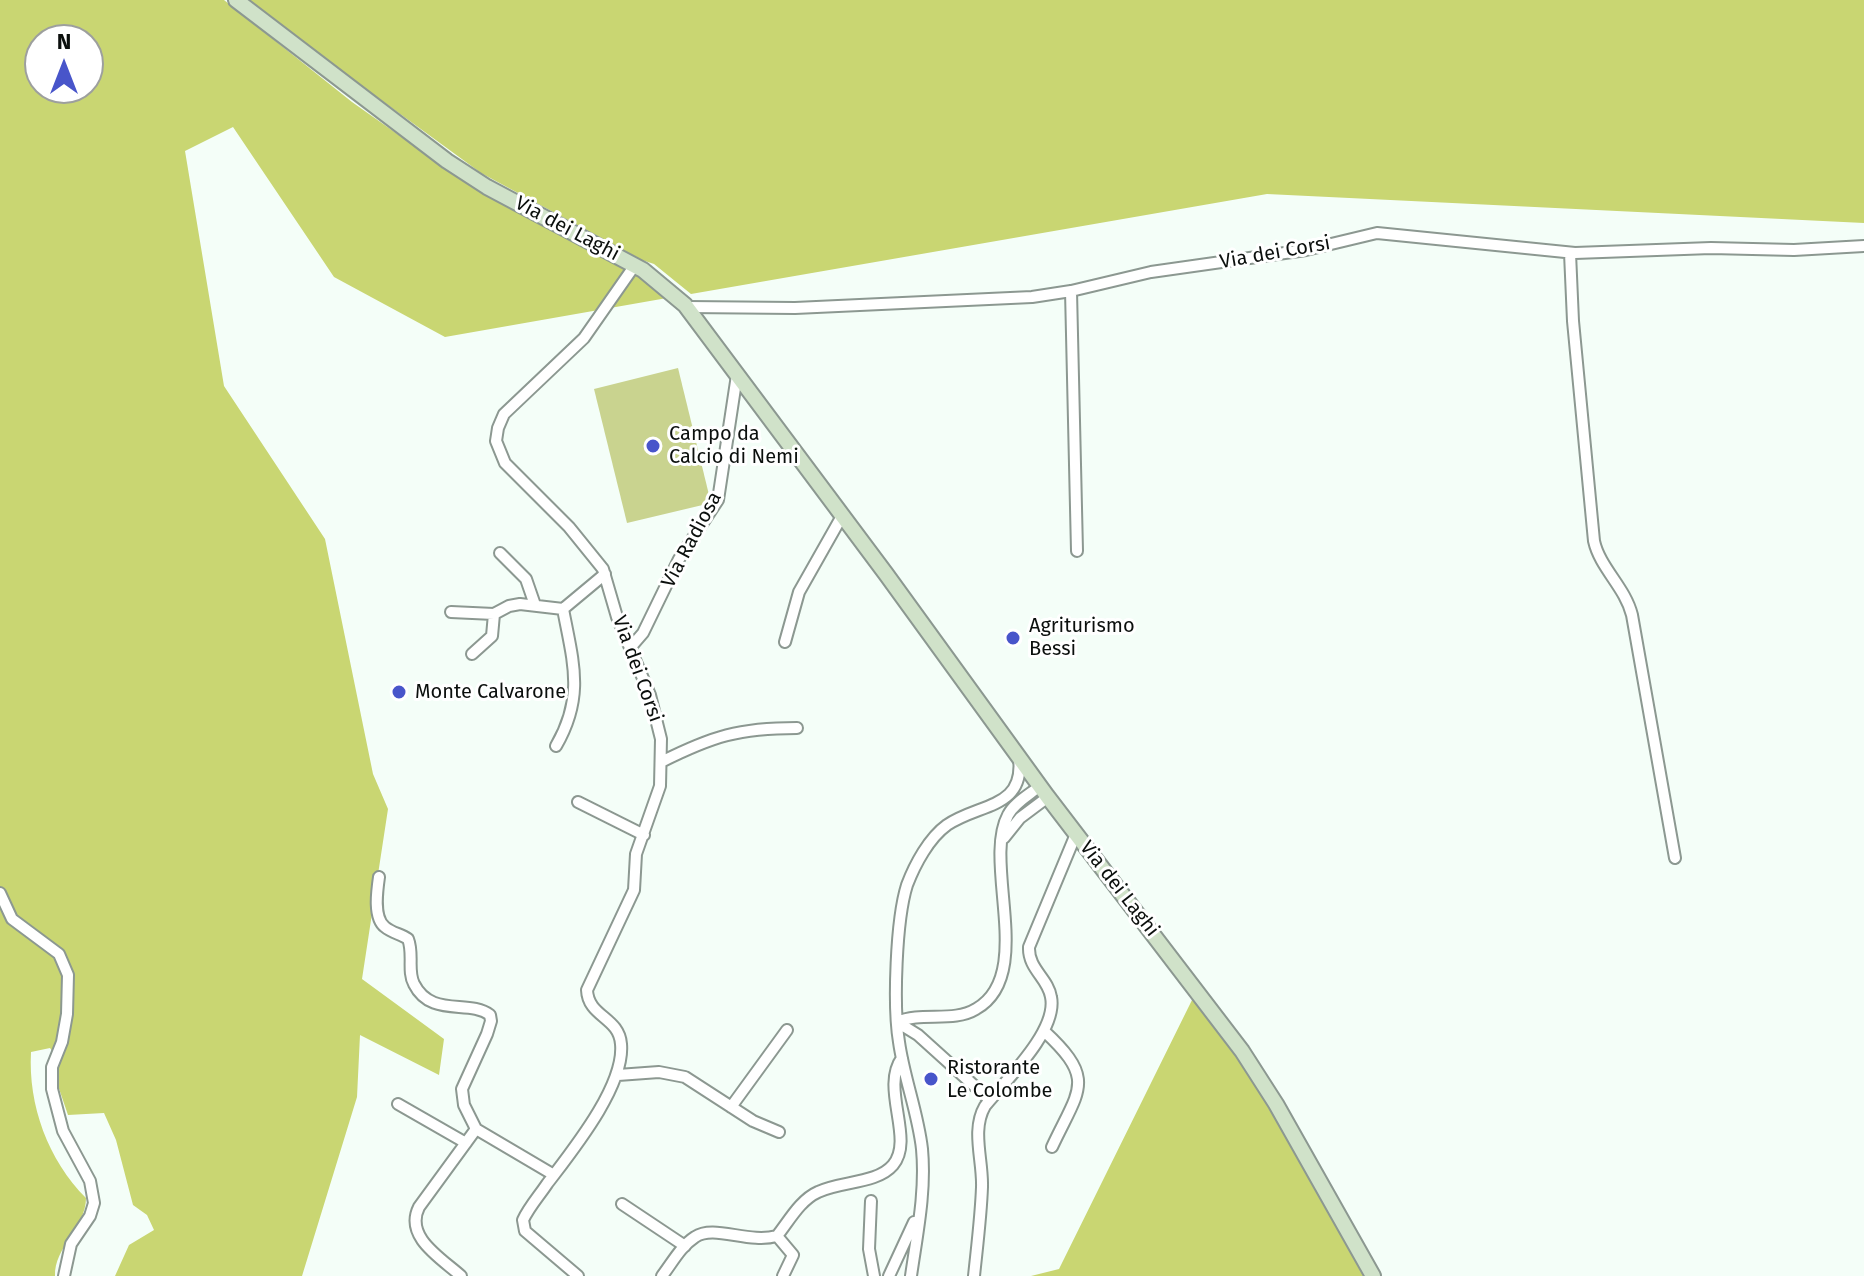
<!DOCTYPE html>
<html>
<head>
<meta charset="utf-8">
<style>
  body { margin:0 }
  #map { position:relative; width:1864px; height:1276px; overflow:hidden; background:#f4fef8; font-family:"Fira Sans",sans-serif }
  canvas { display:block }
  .north { position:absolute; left:24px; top:24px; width:80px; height:80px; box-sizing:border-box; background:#fff; border:2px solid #9d9f9e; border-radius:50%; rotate:0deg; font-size:22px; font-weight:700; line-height:32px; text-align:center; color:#0b0f0d }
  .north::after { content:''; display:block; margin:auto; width:28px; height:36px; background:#4855ca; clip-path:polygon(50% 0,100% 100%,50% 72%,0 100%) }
</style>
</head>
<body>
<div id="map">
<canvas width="1864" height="1276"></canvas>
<div class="north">N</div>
</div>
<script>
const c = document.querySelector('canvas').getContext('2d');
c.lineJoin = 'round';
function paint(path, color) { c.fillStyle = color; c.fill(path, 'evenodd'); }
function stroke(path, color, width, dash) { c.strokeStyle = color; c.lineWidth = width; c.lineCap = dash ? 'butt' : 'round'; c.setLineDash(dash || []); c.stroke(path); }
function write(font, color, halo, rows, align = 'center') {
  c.font = font + ' "Fira Sans",sans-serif'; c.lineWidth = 6; c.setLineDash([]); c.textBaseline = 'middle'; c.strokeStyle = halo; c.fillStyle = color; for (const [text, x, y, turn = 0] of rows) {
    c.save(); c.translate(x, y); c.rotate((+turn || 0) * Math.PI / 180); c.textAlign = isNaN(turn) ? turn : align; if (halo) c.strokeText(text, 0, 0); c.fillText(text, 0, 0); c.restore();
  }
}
const green = new Path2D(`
  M678,368L711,503L627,523L594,389Z`);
const forest = new Path2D(`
  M0,0H224L352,102L461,179L513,209L620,261L644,278L667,298L445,337L334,277L233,127L185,151L224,386L325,539L373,774L388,809L362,979L444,1039L439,1075L360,1035L357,1097L302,1276H115L129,1245L154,1230L147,1215L133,1205L116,1140L104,1113L68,1115L54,1074L58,1059L50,1048L31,1052C28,1105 48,1160 86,1198C86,1227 54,1247 55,1276H0ZM40,40H88V88H40Z
  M244,0H1864V223L1267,194L691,294L654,264L642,260L481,173Z
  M1193,998L1251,1073L1367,1276H1031L1059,1269Z`);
const street = new Path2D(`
  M1570,253L1573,321L1594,541C1600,568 1625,587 1632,615L1675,858
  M1071,291L1077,551
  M687,307L795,308L1032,297L1071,291L1151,272L1306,250L1377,233L1575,253L1711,248L1794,250L1864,246
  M500,553L526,579L535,605
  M563,609L605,574
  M451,612L494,614L509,606L520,604L563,609
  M785,642L799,592L842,516
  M630,648L643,633L679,559L718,500L737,375
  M472,654L492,636L494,614
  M556,746C585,696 573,662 563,609
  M661,762C713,736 739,728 797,728
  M578,802L644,835
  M1004,838L1020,818L1048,797
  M379,877C377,891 373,918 385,927C392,933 401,934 408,939C414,954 407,971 414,984C431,1018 469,999 490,1015L491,1021L487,1034L462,1089L464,1105L476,1129L554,1175
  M0,893L12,919L59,954L68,975L67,1014L62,1042L52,1067V1089L63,1131L90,1181L94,1203L90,1216L71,1244L64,1276
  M897,1022C922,1011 953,1023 976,1009C1036,975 982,863 1008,815C1014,803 1029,795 1040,786
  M897,1022L918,1035L990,1100
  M1044,1031C1097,1080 1079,1089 1052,1147
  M618,1075L659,1072L685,1077L753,1121L779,1132
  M398,1104L466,1143
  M731,1107L787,1030
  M871,1201L869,1249L874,1276
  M622,1204L685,1246
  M777,1236L793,1255L783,1276
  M461,1276C441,1258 404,1237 419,1207L476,1129
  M578,1276L525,1231L523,1220C529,1207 539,1196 547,1184C572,1151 625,1086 621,1044C619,1017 588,1017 587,990L634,890L636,854L660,786L661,739L650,695L617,617L603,569L569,527L505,463L496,441L498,428L504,414L584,338L635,265
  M662,1276C672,1263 681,1246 695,1237C714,1224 748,1244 777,1236C789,1221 800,1200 818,1192C840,1181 877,1184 893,1165C915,1139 880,1088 902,1058
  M889,1276L914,1222
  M911,1276C917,1234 926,1192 922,1149C918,1113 904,1078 899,1042C893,1006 896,920 907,885C915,864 929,838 947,825C979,803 1025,809 1019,758
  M974,1276C977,1247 981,1216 982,1187C983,1160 971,1130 985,1106C1005,1081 1058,1031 1051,997C1048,978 1028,969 1029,947L1076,834`);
const secondary = new Path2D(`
  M236,0L447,161L487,187L643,270L685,305L886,574L1047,796L1242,1051L1276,1104L1373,1276`);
const markers = [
  [653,446,8,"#4855ca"],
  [1013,638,8,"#4855ca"],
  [399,692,8,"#4855ca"],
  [931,1079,8,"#4855ca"]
];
const streetNames = [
  ["Via dei Laghi",567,229,28],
  ["Via dei Corsi",1275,253,-10],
  ["Via Radiosa",692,540,-62],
  ["Via dei Corsi",637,669,70],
  ["Via dei Laghi",1119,889,52]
];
const poiNames = [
  ["Campo da",669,434],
  ["Calcio di Nemi",669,457],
  ["Agriturismo",1029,626],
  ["Bessi",1029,649],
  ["Monte Calvarone",415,692],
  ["Ristorante",947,1068],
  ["Le Colombe",947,1091]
];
paint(green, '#c9d38f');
paint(forest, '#c9d672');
stroke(street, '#8c9891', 14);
stroke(secondary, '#8c9891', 18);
stroke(street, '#fff', 10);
stroke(secondary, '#d0e2c9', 14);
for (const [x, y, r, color] of markers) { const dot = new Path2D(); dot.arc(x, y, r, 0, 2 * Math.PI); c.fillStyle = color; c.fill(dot); stroke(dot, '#fff', 3); }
write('20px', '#0b0f0d', '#fff', streetNames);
write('20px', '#0b0f0d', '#fff', poiNames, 'left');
</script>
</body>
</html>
